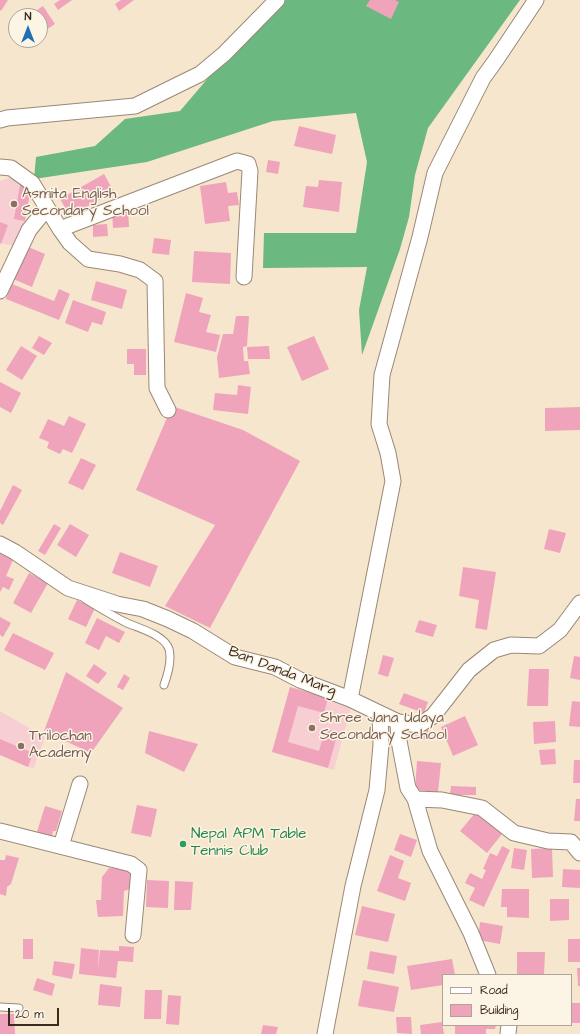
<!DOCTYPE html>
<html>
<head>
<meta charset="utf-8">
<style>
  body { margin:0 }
  #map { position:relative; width:580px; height:1034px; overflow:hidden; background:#f7e6ce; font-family:"Architects Daughter",sans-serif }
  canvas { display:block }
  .legend { position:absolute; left:442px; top:974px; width:130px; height:52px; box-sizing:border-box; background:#fcf5e5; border:1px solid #afa495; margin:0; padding:5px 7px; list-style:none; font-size:12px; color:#3b2a1e }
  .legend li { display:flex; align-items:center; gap:8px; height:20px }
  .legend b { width:20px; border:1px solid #afa495 }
  .north { position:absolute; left:8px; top:8px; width:40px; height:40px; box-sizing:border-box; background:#fcf5e5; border:1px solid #afa495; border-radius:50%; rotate:0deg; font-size:11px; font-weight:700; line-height:16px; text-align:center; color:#3b2a1e }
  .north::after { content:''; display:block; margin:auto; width:14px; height:18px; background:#1f6fb2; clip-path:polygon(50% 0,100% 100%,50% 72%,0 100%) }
  .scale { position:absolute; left:8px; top:1008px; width:51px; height:18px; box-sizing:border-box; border:2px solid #3b2a1e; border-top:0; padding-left:5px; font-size:12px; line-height:14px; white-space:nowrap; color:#3b2a1e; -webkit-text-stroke:3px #fcf5e5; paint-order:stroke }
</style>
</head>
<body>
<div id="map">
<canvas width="580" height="1034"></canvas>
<ul class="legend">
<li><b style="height:5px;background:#fff"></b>Road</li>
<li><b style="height:11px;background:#efa4bc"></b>Building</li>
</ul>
<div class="north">N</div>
<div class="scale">20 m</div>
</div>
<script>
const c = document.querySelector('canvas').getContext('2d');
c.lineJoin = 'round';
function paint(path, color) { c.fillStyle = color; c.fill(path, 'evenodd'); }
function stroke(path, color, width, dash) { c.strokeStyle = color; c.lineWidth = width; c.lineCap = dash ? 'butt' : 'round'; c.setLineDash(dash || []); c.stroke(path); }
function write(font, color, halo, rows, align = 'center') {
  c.font = font + ' "Architects Daughter",sans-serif'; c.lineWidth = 3; c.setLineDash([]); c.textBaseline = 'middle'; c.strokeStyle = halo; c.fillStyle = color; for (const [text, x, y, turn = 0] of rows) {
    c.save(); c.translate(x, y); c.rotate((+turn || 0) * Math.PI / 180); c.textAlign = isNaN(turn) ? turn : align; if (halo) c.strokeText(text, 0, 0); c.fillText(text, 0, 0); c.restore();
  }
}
const built = new Path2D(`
  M12,177L31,187L25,221L14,246L0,243V181Z
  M290,687L352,704L334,770L272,752Z
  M0,711L45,737L34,768L28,767L0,755Z`);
const forest = new Path2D(`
  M285,0H520L428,128L415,175L409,217L400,249L362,355L359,310L367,267L263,268L264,233H356L367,162L356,113L273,121L147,162L34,179L36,157L95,146L125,119L180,111L226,57L282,5Z`);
const building = new Path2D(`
  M0,0H8L1,11L0,10Z
  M60,0H72L58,10L54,4Z
  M121,0H134L119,11L115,4Z
  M370,0H395L399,2L391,19L366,6Z
  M43,6L55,24L40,34V16H28Z
  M299,126L336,135L332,154L294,146Z
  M268,160L280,162L278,174L266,172Z
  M104,174L114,192L70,216L60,199Z
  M319,180L342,182L339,212L303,207L306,186L318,187Z
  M226,182L228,193L237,192L239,205L228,206L230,221L205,224L200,186Z
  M20,185L31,187L25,221L14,219Z
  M128,209L129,227L113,228L112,210Z
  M0,222L8,225L1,244L0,243Z
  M107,224L108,236L93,237V225Z
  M154,238L171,240L169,255L152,253Z
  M26,246L45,254L32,287L13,279Z
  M194,251L231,253L230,284L192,282Z
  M96,281L127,290L122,309L91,300Z
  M12,284L54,301L59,289L70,294L59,320L6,299Z
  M186,293L203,298L199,312L211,315L206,332L220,335L216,352L174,342Z
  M73,300L106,312L102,325L92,322L88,332L65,323Z
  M236,316H249L247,346L243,347L244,361H248L250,374L219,378L217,357L223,334H233Z
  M39,336L52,343L44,355L32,348Z
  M314,336L329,369L302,381L287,347Z
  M21,346L37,356L22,380L6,370Z
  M269,346L270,359H248L247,347Z
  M127,349H146V375H134V364H127Z
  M0,382L21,393L11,413L0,407Z
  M238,385L251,387L248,414L213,410L215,393L237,395Z
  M172,406L243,430L300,461L210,628L165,606L215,525L136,490Z
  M580,407V430L545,431V408Z
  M69,416L86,424L72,453L63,449L60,454L47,448L49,442L39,438L48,419L64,426Z
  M81,458L96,465L83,490L68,483Z
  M13,485L22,490L3,525L0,523V511Z
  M54,524L61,528L45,555L38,551Z
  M70,524L89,535L76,557L57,545Z
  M549,529L566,533L560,553L544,549Z
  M120,552L158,566L150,587L112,573Z
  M0,554L13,560L6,576L14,579L9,590L3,587L0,592Z
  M463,567L496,572L487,630L475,628L479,600L459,596Z
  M29,573L48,583L31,613L13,603Z
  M77,600L95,608L86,627L68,619Z
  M0,617L11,623L3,637L0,635Z
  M97,618L125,632L119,643L106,636L99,650L85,643Z
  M419,620L437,625L433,637L415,632Z
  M13,633L54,653L45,670L4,650Z
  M383,655L394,658L388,677L378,674Z
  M574,656L580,657V680L570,678Z
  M94,664L107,673L98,684L86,676Z
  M529,669H549L548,706H527Z
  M66,672L123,708L91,753L44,731Z
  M124,674L130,678L123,690L117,687Z
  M290,687L328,698L324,713L298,706L288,742L319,751L325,729L338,732L328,768L272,752Z
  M404,693L428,702L424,713L399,704Z
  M572,701L580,702V727L569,726Z
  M465,716L478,745L453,756L441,727Z
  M555,721L556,742L534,744L533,722Z
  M428,730L429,739L416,740L415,731Z
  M149,731L198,744L184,772L145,753Z
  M0,739L33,753L28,767L0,755Z
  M555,749L556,764L541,765L539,750Z
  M574,760H580V783H573Z
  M417,761L441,763L438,792L415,790Z
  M451,786L476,787V795H450Z
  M576,799H580V821H574Z
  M137,805L157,809L151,837L131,833Z
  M45,806L62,811L56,831H53L52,836L46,834L45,838L36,835Z
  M476,812L502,834L487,853L460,831Z
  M400,834L417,840L411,857L394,850Z
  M502,846L510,850L484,907L469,900L475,888L465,883L470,873L482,879L486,870L483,869L490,853L497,856Z
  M514,848L527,850L524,870L511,868Z
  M552,848L553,877L532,878L531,849Z
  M6,855L19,858L11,884L7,887L6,896L0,894V860H5Z
  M390,855L404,861L398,878L411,883L405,901L377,891Z
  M109,868L129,869L133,874L134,888L124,891L123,916L98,917L96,900H101L102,877Z
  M563,869L580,870V888L562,887Z
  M147,880L169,881L168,908L146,907Z
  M175,881L193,882L191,910H174Z
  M502,889H529V918L507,917V907H501Z
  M550,899H569V920L550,921Z
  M362,906L395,914L388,942L355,935Z
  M480,922L503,926L500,944L478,940Z
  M23,939H33V959H23Z
  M568,939H580V962H568Z
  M119,946L134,947L133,962L118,961L116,978L79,974L81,948L99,950L98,970L100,950L119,951Z
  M370,951L397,956L394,974L367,969Z
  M517,952H545L544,975L517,974Z
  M452,959L455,975H443V985L411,990L407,966Z
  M54,961L75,964L72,979L52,975Z
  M577,968H580V986H578Z
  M37,978L55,984L52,996L33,990Z
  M363,980L399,987L394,1012L358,1006Z
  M100,984L122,987L120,1007L98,1005Z
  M145,990H162L161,1019H144Z
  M168,995L181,996L179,1025L166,1024Z
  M571,1003H580V1023H571Z
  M0,1014H14L15,1034H0Z
  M396,1017H411L412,1034L397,1033Z
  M442,1022L444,1034H421L420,1025Z
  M263,1025L278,1027L276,1034H261Z
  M455,1025H496L495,1029H486V1034H455Z`);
const service = new Path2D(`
  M85,599C98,607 111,615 125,622C137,628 164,634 169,649C172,660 168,674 164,685
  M0,1007L19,1008`);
const minor = new Path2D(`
  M0,120L7,118L135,106L200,74L224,54L277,0
  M0,167L11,168L32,183L60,229L237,161L248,164L250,171L244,277
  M60,229L70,243L88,259L120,264L140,270L155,281L157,388L168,410
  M0,291L29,230L47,208
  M0,544L15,552L68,588L117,604L143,609L168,619L193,631L235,657L275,667L300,680L350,699L398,722L419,725L433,716L469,670L494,650L511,645L539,646L560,630L580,603
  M350,699L393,481L388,453L379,424L382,375L420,237L435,173L483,78L496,60L536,0
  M398,722L399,741L408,788L415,799L430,851L471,933L488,975
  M415,799L442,800L482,808L514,833L548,841L571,842L580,853
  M0,831L131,864L139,870L133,935
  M61,846L80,784
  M325,1034L353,886L377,790L381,745L380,714
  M508,1034L509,1025`);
const markers = [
  [14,204,4,"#8d6e63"],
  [312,728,4,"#8d6e63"],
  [21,746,4,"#8d6e63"],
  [183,844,4,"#2e9e5b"]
];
const educationNames = [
  ["Asmita English",22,195],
  ["Secondary School",22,212],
  ["Shree Jana Udaya",320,719],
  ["Secondary School",320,736],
  ["Trilochan",29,737],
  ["Academy",29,754]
];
const streetNames = [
  ["Ban Danda Marg",282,672,21]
];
const leisureNames = [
  ["Nepal APM Table",191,835],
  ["Tennis Club",191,852]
];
paint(built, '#f7cfd2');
paint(forest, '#6bb880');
paint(building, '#efa4bc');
stroke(service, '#998876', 9);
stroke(minor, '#998876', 17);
stroke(service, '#fff', 7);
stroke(minor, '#fff', 15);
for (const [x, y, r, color] of markers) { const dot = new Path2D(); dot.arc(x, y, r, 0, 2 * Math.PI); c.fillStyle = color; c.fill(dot); stroke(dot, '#fcf5e5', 1.5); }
write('15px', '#785e54', '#fcf5e5', educationNames, 'left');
write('15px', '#3b2a1e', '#fcf5e5', streetNames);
write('15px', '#27864d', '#fcf5e5', leisureNames, 'left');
</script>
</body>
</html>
